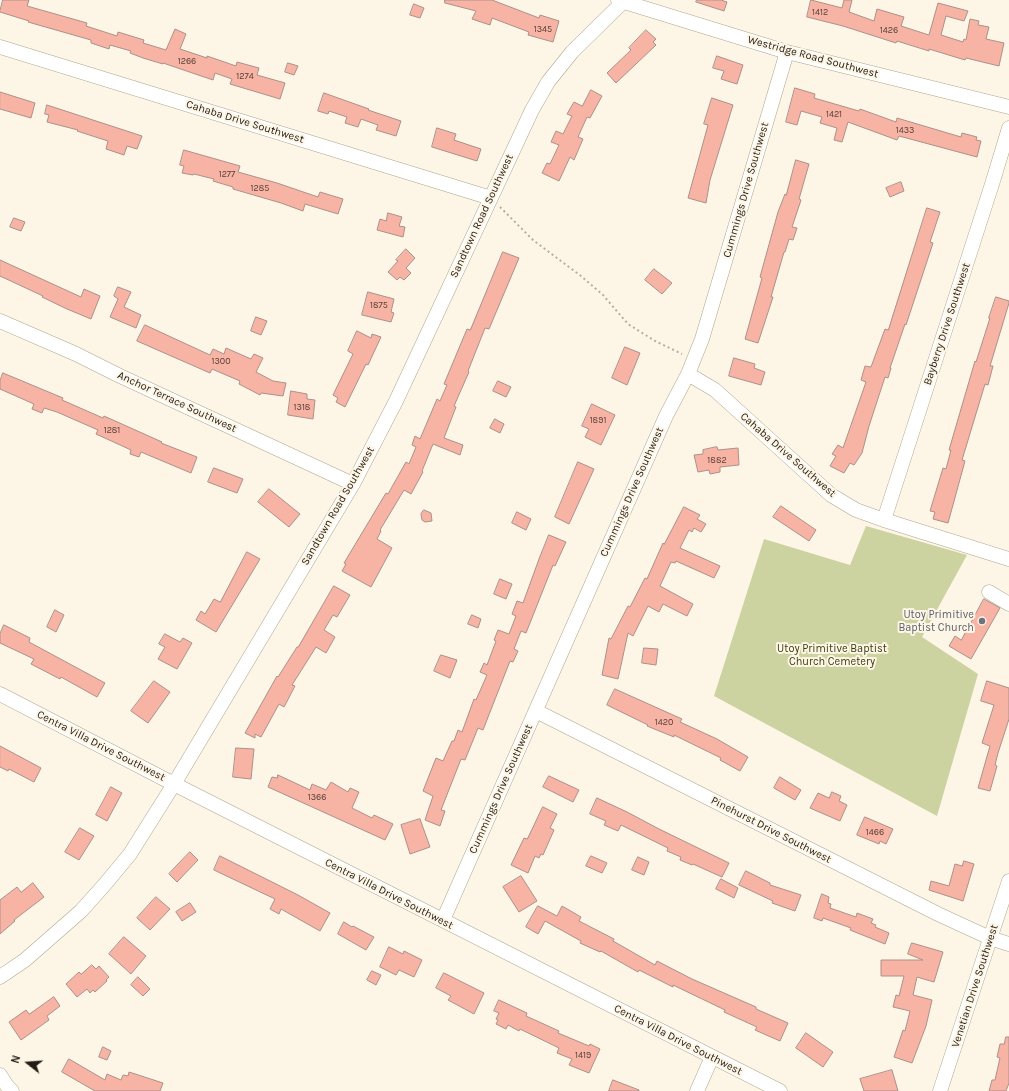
<!DOCTYPE html>
<html>
<head>
<meta charset="utf-8">
<style>
  body { margin:0 }
  #map { position:relative; width:1009px; height:1091px; overflow:hidden; background:#fdf5e6; font-family:Karla,sans-serif }
  canvas { display:block }
  .north { position:absolute; left:8px; top:1043px; width:40px; height:40px; -webkit-text-stroke:3px #fdf5e6; paint-order:stroke; rotate:287deg; font-size:11px; font-weight:700; line-height:16px; text-align:center; color:#221d14 }
  .north::after { content:''; display:block; margin:auto; width:14px; height:18px; background:#221d14; clip-path:polygon(50% 0,100% 100%,50% 72%,0 100%) }
</style>
</head>
<body>
<div id="map">
<canvas width="1009" height="1091"></canvas>
<div class="north">N</div>
</div>
<script>
const c = document.querySelector('canvas').getContext('2d');
c.lineJoin = 'round';
function paint(path, color) { c.fillStyle = color; c.fill(path, 'evenodd'); }
function stroke(path, color, width, dash) { c.strokeStyle = color; c.lineWidth = width; c.lineCap = dash ? 'butt' : 'round'; c.setLineDash(dash || []); c.stroke(path); }
function write(font, color, halo, rows, align = 'center') {
  c.font = font + ' Karla,sans-serif'; c.lineWidth = 4; c.setLineDash([]); c.textBaseline = 'middle'; c.strokeStyle = halo; c.fillStyle = color; for (const [text, x, y, turn = 0] of rows) {
    c.save(); c.translate(x, y); c.rotate((+turn || 0) * Math.PI / 180); c.textAlign = isNaN(turn) ? turn : align; if (halo) c.strokeText(text, 0, 0); c.fillText(text, 0, 0); c.restore();
  }
}
const green = new Path2D(`
  M866,526L967,555L922,637L978,674L937,816L714,696L764,539L850,565Z`);
const building = new Path2D(`
  M3,0H29L27,6L87,23L86,26L117,36L118,32L144,40L143,43L166,50L175,29L186,34L180,49L207,58V56L236,66L237,62L259,68L257,75L285,83L280,99L230,84L232,79L215,73L213,80L163,63V64L143,58L130,53L131,51L110,45L109,49L91,43V40L28,22L29,21L0,12Z
  M445,0H492L539,18L540,15L559,21L553,42L528,35L529,32L492,18L490,25L472,19L476,11L445,3Z
  M697,0H721L727,2L724,11L696,2Z
  M811,0L842,8L844,0H852L849,12L874,21L877,9L904,17L901,26L929,35L938,3L968,11L964,21L946,16L941,35L963,42L964,39L966,40L970,19L979,21L978,25L989,27L986,39L1004,43L999,66L966,58L965,60L929,49V51L897,41L896,43L843,26L807,17Z
  M414,4L424,8L420,18L410,15Z
  M646,30L656,39L653,42L656,45L616,83L607,73L631,50L629,48Z
  M717,56L743,65L737,84L721,79L724,71L713,68Z
  M288,63L298,66L294,75L285,72Z
  M795,88L815,94L814,98L859,111L860,109L896,122L897,118L961,137L962,133L977,137L976,140L981,141L977,157L899,136L897,140L848,122L842,142L834,140L837,128L820,123L822,117L801,111L797,125L786,122Z
  M591,90L602,96L590,118L587,117L578,137L583,139L574,160L570,157L559,181L542,173L547,163L550,164L559,145L551,142L556,131L563,134L572,116L567,114L574,102L582,106Z
  M0,92L35,103L31,118L0,109Z
  M324,93L369,109L368,110L401,121L396,136L376,130L378,125L361,119L358,127L345,123L347,117L329,111L328,114L318,111Z
  M712,98L733,105L710,180L706,203L688,198L708,125L704,124Z
  M47,105L142,136L137,149L127,146L124,155L106,149L108,141L77,131L78,130L47,122L49,115L45,114Z
  M437,128L456,134L454,140L481,149L477,161L432,147Z
  M184,150L240,166L238,172L277,183L318,197L320,192L343,199L338,214L305,204L303,211L281,203L233,189V187L213,181L214,179L194,174L193,175L182,173L184,166L180,165Z
  M796,160L809,164L799,199L801,200L792,227L797,228L793,240L789,239L785,252H784L771,297H773L758,343L745,339L762,278L760,277L778,212L785,194L786,195Z
  M901,182L904,191L890,197L886,188Z
  M927,208L940,212L930,242L933,243L906,325L905,324L890,368H891L888,378L885,377L869,426L862,453L854,465L850,463L844,473L830,466L836,456L832,454L838,445L843,448L866,382L861,380L865,366L871,367L885,329L888,330Z
  M388,213L402,217L399,226L405,227L403,237L377,230L380,219L386,221Z
  M14,218L25,222L21,231L10,227Z
  M406,249L415,258L406,268L411,273L404,280L400,277L397,280L388,272L398,261L396,260Z
  M503,252L519,258L489,329L485,328L468,371L469,372L454,406L456,407L444,438L463,445L460,455L433,444L422,471L423,472L411,494L404,490L380,530L381,531L377,539L392,548L371,587L342,571L346,564L344,563L386,493L388,494L406,462L409,464L416,447L412,445L415,436L420,439L437,399L440,401L447,385L444,384L467,329L470,330Z
  M0,260L81,297L84,289L100,296L91,319L67,309L42,297L43,296L0,276Z
  M654,269L672,283L662,294L645,280Z
  M118,287L131,292L124,307L141,315L136,328L110,317L118,299L114,296Z
  M368,292L394,299L391,312L394,313L391,322L362,315Z
  M996,297L1009,301V303L990,366H993L988,385L985,384L962,460L965,461L948,523L933,519L935,512L930,511L943,468L946,469L951,450H949L975,361L976,362L990,318H989Z
  M256,317L267,321L261,335L251,331Z
  M145,325L210,355L213,349L224,354L226,348L251,359L254,354L263,358L256,372L273,381L286,383L283,396L261,393L260,395L239,384L240,381L212,369L210,373L137,341Z
  M357,331L371,338L372,334L381,337L368,365L366,364L345,407L336,402L338,398L333,395L353,354L348,351Z
  M625,347L640,353L627,385L612,378Z
  M734,358L755,364L754,368L765,372L761,385L729,376Z
  M3,373L63,398L62,400L103,418L104,416L162,442L161,443L197,457L191,473L141,452L139,457L130,454L131,450L96,434L98,430L57,412L44,408L42,413L32,409L34,404L0,389V381Z
  M498,381L511,387L506,397L493,391Z
  M291,391L307,394V399L315,400L313,419L288,415Z
  M592,404L615,415L601,445L585,437L589,429L582,426Z
  M495,419L504,424L500,433L490,428Z
  M717,447L718,450L738,448L739,465L720,467V472L710,474L709,470L698,472L694,455L703,454V450Z
  M578,462L594,469L569,524L555,517Z
  M214,468L243,479L237,493L208,482Z
  M269,489L300,514L289,527L258,502Z
  M781,506L816,530L809,541L773,517Z
  M684,507L700,515L697,519L706,524L701,532L694,528L692,532L689,530L680,548L720,566L714,578L676,561L675,563L671,562L660,586L693,604L687,616L663,604L659,612L648,606L633,636L628,633L618,679L602,675L609,638L611,639L628,606L630,607L645,578L647,579L663,543L664,544Z
  M424,510L431,513L432,521L425,522L422,520L421,514Z
  M517,512L531,519L526,530L512,523Z
  M549,535L566,542L555,566L553,565L526,633L521,631L514,649L518,651L513,662L510,661L483,730L478,728L465,760L461,759L441,810L445,811L440,826L425,820L433,796L423,791L436,758L443,761L452,741H454L458,730L462,732L474,699L476,700L487,675L480,672L484,663L487,665L496,641L494,640L498,630L509,634L516,616L512,614L517,601L523,603L539,559Z
  M247,552L260,559L216,632L196,620L201,611L205,614L214,599L220,602Z
  M500,579L512,584L506,599L494,594Z
  M334,586L350,595L337,617L333,615L324,630L335,637L326,653L316,647L292,685L295,686L284,707L279,704L261,737L255,734V738L245,733L277,676L278,677L297,647H298Z
  M984,599L1000,608L971,659L949,646L955,636L961,640Z
  M55,610L64,615L56,632L47,627Z
  M472,615L481,619L478,628L468,624Z
  M4,625L30,638L29,642L105,683L97,697L61,677L60,679L31,664L34,659L0,643V634Z
  M165,634L180,642L183,638L192,643L177,669L158,659L165,647L159,644Z
  M644,648L658,649L656,665L642,663Z
  M441,655L457,660L450,678L434,671Z
  M154,681L170,692L148,723L131,711Z
  M987,681L1009,688V719L998,753L995,765L997,766L990,791L978,788L990,746L982,743L994,705L981,701Z
  M615,689L682,719L680,722L717,739L748,757L740,771L720,760L721,758L674,735V737L647,726L648,725L607,705Z
  M0,746L41,768L34,782L9,769L8,771L0,767Z
  M236,748L254,749L251,779L233,777Z
  M278,775L310,790L312,784L326,790L331,782L348,792L350,788L359,792L352,808L372,818L374,815L393,824L385,840L268,787L272,777L277,778Z
  M549,776L579,790L573,802L543,787Z
  M780,777L801,790L795,800L774,788Z
  M111,787L122,793L107,821L96,815Z
  M832,792L841,796L839,801L847,805L840,821L810,808L818,793L829,798Z
  M597,798L627,812L659,829L729,863L722,877L693,864L692,865L680,860L681,857L667,851L668,848L621,825L618,831L604,825L606,821L590,814Z
  M543,807L557,814L550,828L554,830L543,855L541,854L539,858L535,856L528,873L511,865L524,838L527,839Z
  M865,817L893,829L886,844L880,841L879,844L857,835Z
  M420,819L430,847L410,854L401,825Z
  M80,828L94,836L79,860L65,852Z
  M190,852L198,860L177,882L169,874Z
  M220,856L298,895L330,913L320,931L281,909L279,914L270,909L275,899L214,870Z
  M591,856L607,863L602,873L586,866Z
  M638,857L649,862L644,875L632,870Z
  M964,861L974,864L963,901L929,890L931,881L949,886L955,864L962,866Z
  M746,871L770,883V885L801,895L795,911L772,903L773,901L739,885Z
  M521,876L537,901L519,912L503,887Z
  M721,879L738,888L734,898L716,889Z
  M33,883L44,897L14,920L15,921L0,934V900L17,887L21,892Z
  M822,894L829,897L828,903L831,904L830,908L856,917L857,913L873,919L871,923L876,925L875,927L889,933L885,944L850,930L851,928L823,918L822,921L814,918Z
  M156,897L170,909L150,930L137,918Z
  M190,903L196,912L182,921L176,912Z
  M538,906L557,916L562,906L581,917L579,921L614,939L613,941L655,965L657,961L692,979L756,1007V1009L788,1023L780,1041L755,1030L757,1027L724,1012L725,1010L673,985V987L639,970L638,972L601,951L600,952L580,943L581,941L545,921L538,934L526,927Z
  M344,922L352,927L353,926L374,937L366,950L338,934Z
  M124,937L146,956L131,974L109,954Z
  M912,943L943,952L934,982L917,977L913,995L932,1000L926,1026L912,1063L894,1057L903,1030L905,1031L910,1011L893,1007L896,995L899,996L904,976H881V960H923L908,954Z
  M389,947L403,954L404,951L422,960L414,977L399,970L396,975L380,967Z
  M92,965L96,969L99,966L109,977L106,980L107,981L95,992L93,990L90,993L87,989L77,997L66,984L79,972L81,974Z
  M372,971L381,975L376,985L367,980Z
  M444,973L484,993L474,1014L448,1000L451,996L436,988Z
  M138,977L150,989L143,996L131,985Z
  M54,997L60,1006L47,1016L49,1020L21,1040L9,1022L26,1010L29,1014Z
  M499,1000L527,1013L526,1016L559,1031L558,1033L589,1046L590,1044L600,1049L589,1073L569,1065L572,1059L557,1053L559,1048L520,1029L519,1031L508,1025L506,1029L496,1024L498,1020L496,1019L499,1013L494,1011Z
  M806,1033L833,1052L823,1067L796,1048Z
  M1006,1037H1009V1083L1006,1091H989L992,1080H995L1000,1058L997,1057L1000,1044H1004Z
  M103,1047L111,1051L107,1060L99,1057Z
  M69,1059L105,1080L107,1074L121,1080L123,1075L128,1076L129,1072L163,1083L160,1091H95L62,1072Z
  M892,1070L898,1091H864L860,1079Z
  M613,1080L639,1090V1091H609Z`);
const path = new Path2D(`
  M500,207L533,240L581,276L603,295L628,324L655,341L682,354`);
const minor = new Path2D(`
  M618,0L787,52L1009,107
  M0,47L491,198
  M0,321L76,354L120,376L353,484
  M688,374L715,390L831,495L856,510L884,520L1009,559
  M884,520L993,181L1009,128
  M989,592L1009,604
  M0,694L174,784L780,1091
  M536,711L938,914L990,938L1009,944
  M443,920L666,416L688,374L702,339L787,52
  M0,977L25,960L81,911L106,883L130,854L174,784L353,484L396,401L532,110L548,82L572,52L625,0
  M0,1075L7,1086L12,1091
  M697,1091L712,1057
  M940,1091L1009,881`);
const markers = [
  [982,621,4,"#6b7280"]
];
const numberNames = [
  ["1412",820,12],
  ["1345",543,29],
  ["1426",889,30],
  ["1266",187,61],
  ["1274",245,76],
  ["1421",834,114],
  ["1433",905,130],
  ["1277",227,174],
  ["1285",260,188],
  ["1875",379,305],
  ["1300",221,361],
  ["1318",302,407],
  ["1891",598,420],
  ["1281",112,430],
  ["1882",717,460],
  ["1420",664,722],
  ["1366",317,797],
  ["1466",875,832],
  ["1419",583,1055]
];
const streetNames = [
  ["Westridge Road Southwest",813,57,15],
  ["Cahaba Drive Southwest",245,122,17],
  ["Cummings Drive Southwest",746,190,-74],
  ["Sandtown Road Southwest",482,216,-65],
  ["Bayberry Drive Southwest",947,324,-72],
  ["Anchor Terrace Southwest",177,402,25],
  ["Cahaba Drive Southwest",788,455,41],
  ["Cummings Drive Southwest",632,492,-66],
  ["Sandtown Road Southwest",338,506,-60],
  ["Centra Villa Drive Southwest",101,746,27],
  ["Cummings Drive Southwest",501,789,-66],
  ["Pinehurst Drive Southwest",771,830,27],
  ["Centra Villa Drive Southwest",389,894,27],
  ["Venetian Drive Southwest",975,986,-72],
  ["Centra Villa Drive Southwest",678,1040,27]
];
const worshipNames = [
  ["Utoy Primitive",974,615],
  ["Baptist Church",974,628]
];
const parkNames = [
  ["Utoy Primitive Baptist",832,649],
  ["Church Cemetery",832,662]
];
paint(green, '#cdd3a0');
paint(building, '#f7b3a4');
stroke(building, '#ad9089', 1);
stroke(minor, '#b1a68d', 15);
stroke(path, '#b4ada0', 2, [2, 3]);
stroke(minor, '#fff', 14);
for (const [x, y, r, color] of markers) { const dot = new Path2D(); dot.arc(x, y, r, 0, 2 * Math.PI); c.fillStyle = color; c.fill(dot); stroke(dot, '#fdf5e6', 1.5); }
write('9px', '#574238', null, numberNames);
write('11px', '#221d14', '#fdf5e6', streetNames);
write('11px', '#5b616d', '#fdf5e6', worshipNames, 'right');
write('11px', '#3a3e0e', '#fdf5e6', parkNames);
</script>
</body>
</html>
